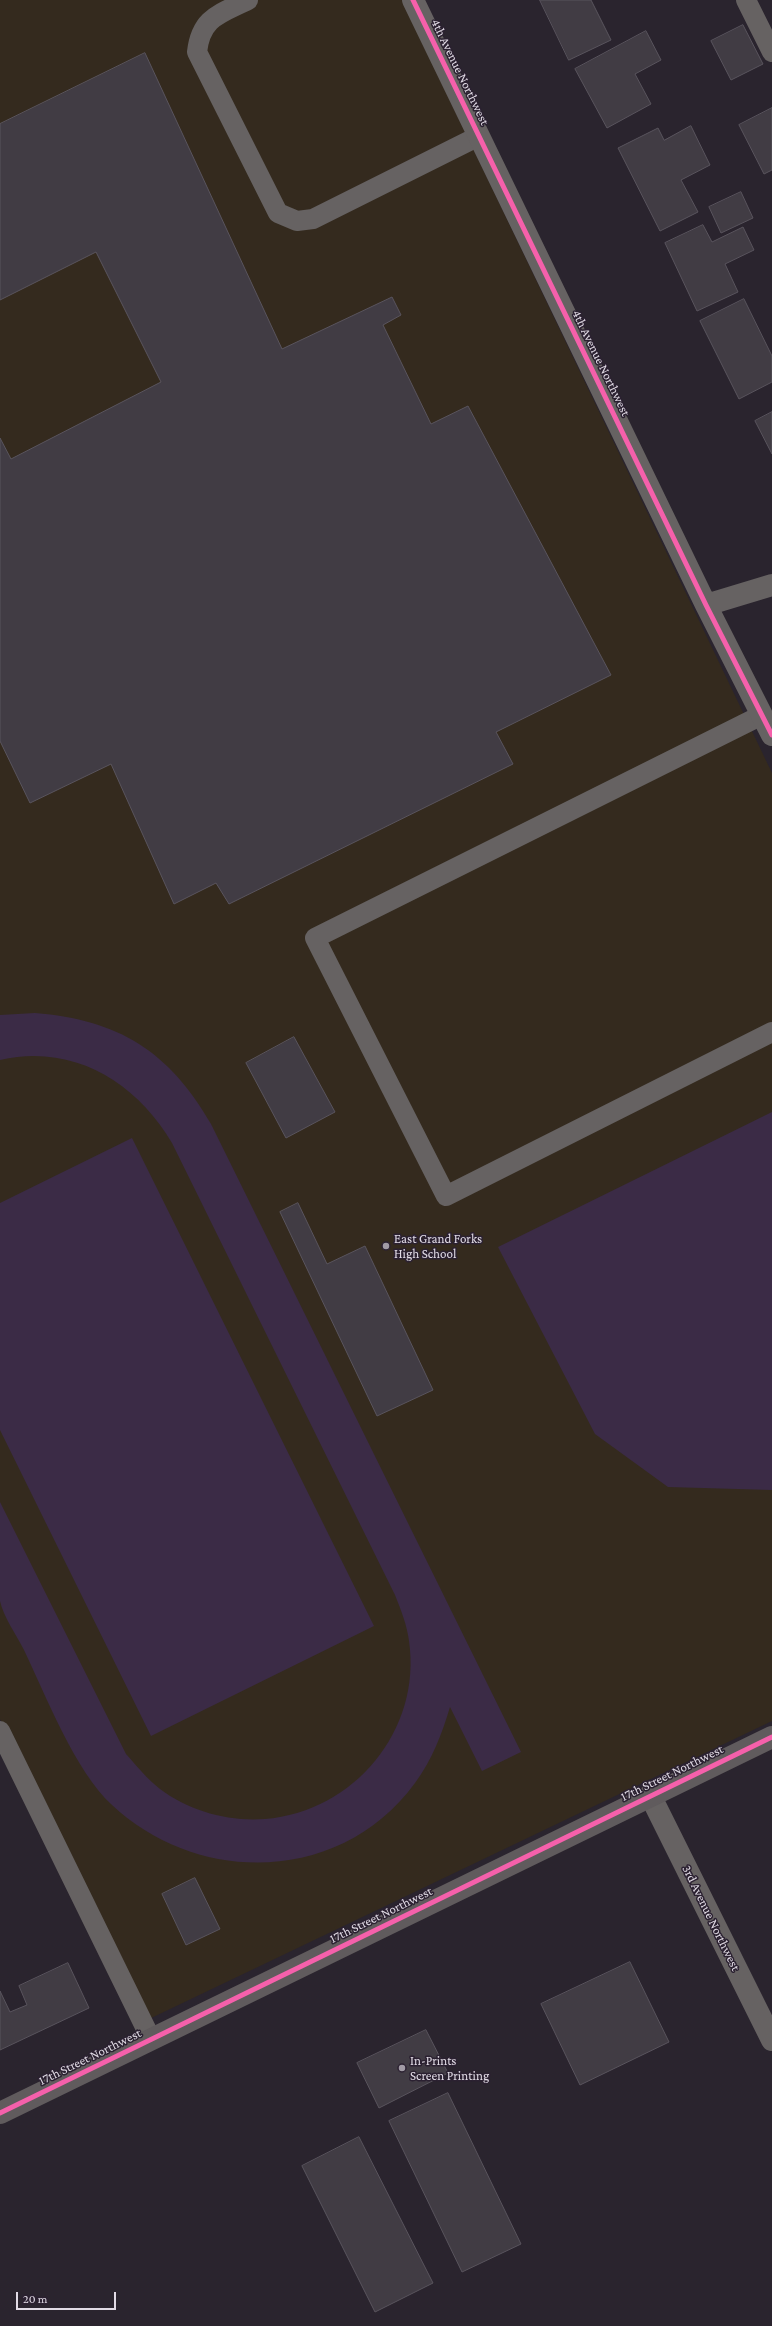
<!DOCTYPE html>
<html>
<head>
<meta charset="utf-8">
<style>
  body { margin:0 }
  #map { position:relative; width:772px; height:2326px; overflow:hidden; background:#2a242e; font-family:"Crimson Pro",serif }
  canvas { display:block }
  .scale { position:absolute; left:16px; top:2292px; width:100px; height:18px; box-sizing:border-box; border:2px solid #e1dbe5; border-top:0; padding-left:5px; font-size:12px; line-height:14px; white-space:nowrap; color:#e1dbe5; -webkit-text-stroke:3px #2b2131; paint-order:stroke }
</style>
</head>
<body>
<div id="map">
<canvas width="772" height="2326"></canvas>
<div class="scale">20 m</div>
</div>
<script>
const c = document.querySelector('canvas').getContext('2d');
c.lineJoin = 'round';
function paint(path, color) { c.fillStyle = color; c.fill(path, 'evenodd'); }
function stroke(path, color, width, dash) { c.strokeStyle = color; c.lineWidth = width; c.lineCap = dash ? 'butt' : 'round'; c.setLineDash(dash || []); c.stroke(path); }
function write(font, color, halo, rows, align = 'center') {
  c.font = font + ' "Crimson Pro",serif'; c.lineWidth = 3; c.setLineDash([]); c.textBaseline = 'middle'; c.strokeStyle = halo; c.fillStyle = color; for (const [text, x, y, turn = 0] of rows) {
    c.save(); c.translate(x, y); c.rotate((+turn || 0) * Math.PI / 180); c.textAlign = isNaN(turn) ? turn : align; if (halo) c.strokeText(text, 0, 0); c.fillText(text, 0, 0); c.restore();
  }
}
const education = new Path2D(`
  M0,0H402L772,773V1721L145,2021L0,1719Z`);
const green = new Path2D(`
  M35,1013C119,1020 169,1051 211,1124L521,1752L482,1771L450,1707C442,1734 432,1760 415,1783C342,1883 200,1887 112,1805C75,1771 46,1696 24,1650C17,1636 3,1616 0,1601C0,1593 0,1583 0,1575C0,1551 0,1526 0,1502L126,1754C137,1766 147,1779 160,1789C189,1811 229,1822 265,1819C354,1812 422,1730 409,1641C407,1625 401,1610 395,1595L172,1143C136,1082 73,1043 0,1060V1015Z
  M772,1112V1490L668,1487L595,1434L498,1247Z
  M132,1138L374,1626L151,1736L0,1430V1203Z`);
const building = new Path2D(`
  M540,0H591L611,40L569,60Z
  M743,25L763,64L731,80L711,41Z
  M646,31L661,60L635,74L651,104L607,128L575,69Z
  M145,53L282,349L392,297L401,315L383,325L431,424L468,406L611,675L496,732L513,764L229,904L216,883L174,904L111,764L30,803L0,741V438L11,459L161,382L96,252L0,300V124Z
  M772,108V170L764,174L739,125Z
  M691,126L710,165L681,180L698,212L660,231L618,148L658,128L664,140Z
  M741,192L753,218L721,233L709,207Z
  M703,225L712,242L743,227L754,250L725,264L738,292L697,311L665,243Z
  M744,299L772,356V382L739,399L700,321Z
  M772,412V454L755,421Z
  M294,1037L335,1112L286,1138L246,1063Z
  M298,1203L327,1264L365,1246L433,1390L377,1416L280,1212Z
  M195,1878L220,1929L186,1945L162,1894Z
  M630,1962L669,2042L580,2085L541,2004Z
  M68,1963L89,2008L0,2050V1991L10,2012L27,2005L19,1986Z
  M426,2030L448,2073L379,2108L357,2063Z
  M448,2093L521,2244L462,2272L389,2121Z
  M359,2137L433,2283L375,2312L302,2166Z`);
const lane = new Path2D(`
  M248,0C220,14 201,17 197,52L278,213L297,221L313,219L479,136
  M746,0L772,52
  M762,715L315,938L446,1196L772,1032
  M0,1731L151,2039`);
const street = new Path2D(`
  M413,0L706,605L772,735
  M706,605L772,585
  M650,1795L772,2040`);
const secondary = new Path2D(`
  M0,2113L772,1737`);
const cycleway = new Path2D(`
  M413,0L706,605L772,735
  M0,2113L772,1737`);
const markers = [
  [386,1246,4,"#a19ba5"],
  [402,2068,4,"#a19ba5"]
];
const streetNames = [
  ["4th Avenue Northwest",460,72,64],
  ["4th Avenue Northwest",601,363,64],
  ["17th Street Northwest",672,1773,-26],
  ["17th Street Northwest",381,1915,-26],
  ["3rd Avenue Northwest",711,1918,64],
  ["17th Street Northwest",90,2057,-26]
];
const poiNames = [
  ["East Grand Forks",394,1239],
  ["High School",394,1254],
  ["In-Prints",410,2061],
  ["Screen Printing",410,2076]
];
paint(education, '#342a1e');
paint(green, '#3b2b46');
paint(building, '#413c44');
stroke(building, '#59545d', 1);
stroke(lane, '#666262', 20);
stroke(street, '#666262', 22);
stroke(secondary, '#605b5d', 22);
stroke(cycleway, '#f560ab', 5);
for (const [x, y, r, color] of markers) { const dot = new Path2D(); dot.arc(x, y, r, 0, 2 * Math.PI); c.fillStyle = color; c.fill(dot); stroke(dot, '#2b2131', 1.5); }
write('13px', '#e1dbe5', '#2b2131', streetNames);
write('13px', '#e1dbe5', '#2b2131', poiNames, 'left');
</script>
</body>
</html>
